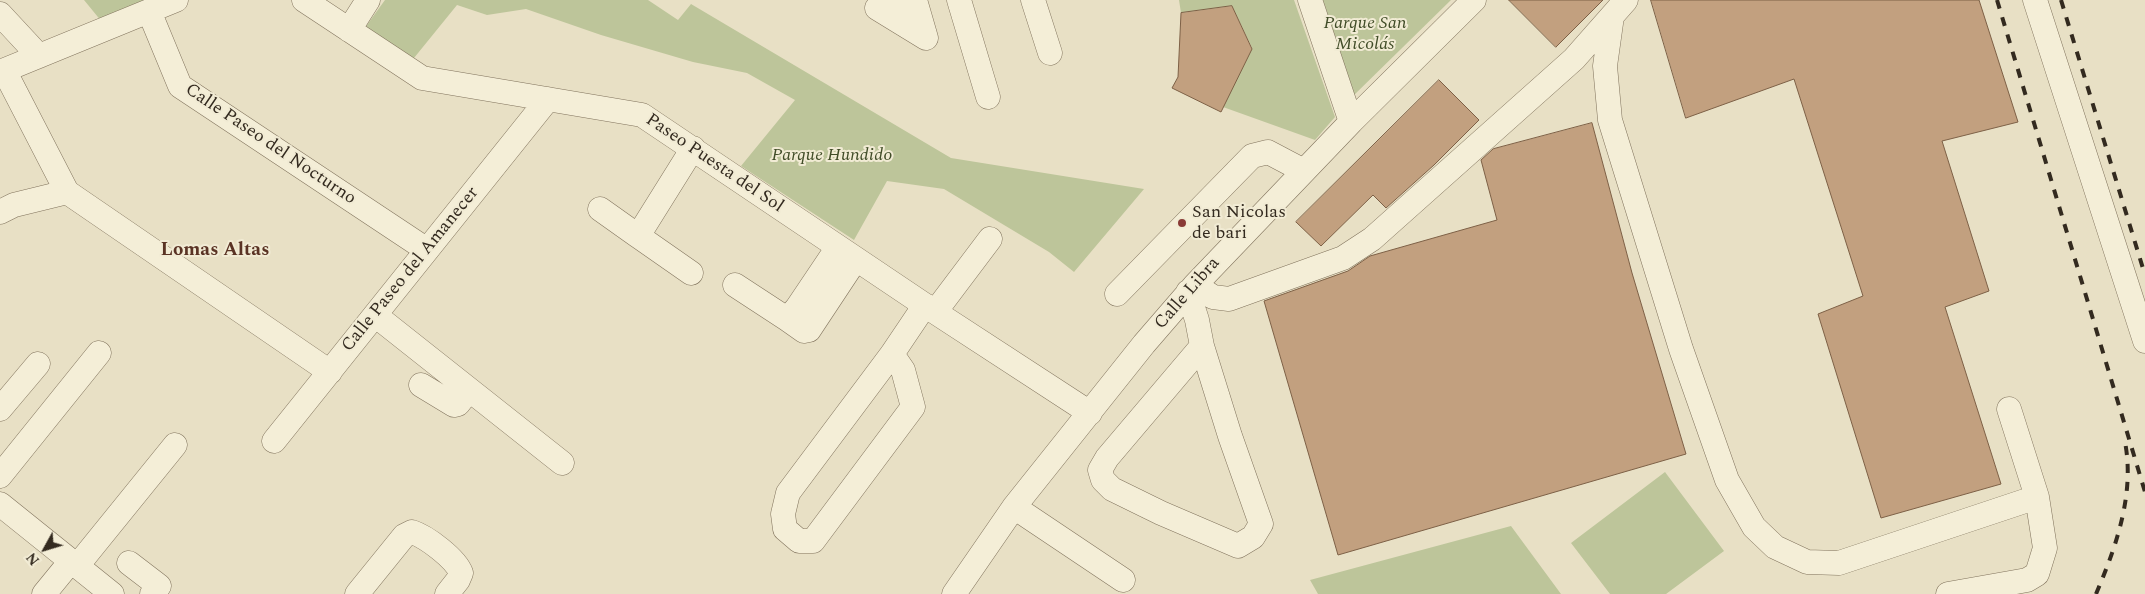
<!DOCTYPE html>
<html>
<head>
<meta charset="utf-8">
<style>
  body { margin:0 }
  #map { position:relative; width:2145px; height:594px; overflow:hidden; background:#e8e0c5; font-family:Spectral,serif }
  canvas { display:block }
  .north { position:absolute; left:20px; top:524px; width:50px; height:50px; -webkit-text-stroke:4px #f1ebd4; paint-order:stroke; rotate:231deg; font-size:14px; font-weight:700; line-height:20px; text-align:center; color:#332a1f }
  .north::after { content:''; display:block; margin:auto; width:18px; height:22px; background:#332a1f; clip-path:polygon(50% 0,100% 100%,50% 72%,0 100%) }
</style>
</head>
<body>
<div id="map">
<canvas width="2145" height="594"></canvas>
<div class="north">N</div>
</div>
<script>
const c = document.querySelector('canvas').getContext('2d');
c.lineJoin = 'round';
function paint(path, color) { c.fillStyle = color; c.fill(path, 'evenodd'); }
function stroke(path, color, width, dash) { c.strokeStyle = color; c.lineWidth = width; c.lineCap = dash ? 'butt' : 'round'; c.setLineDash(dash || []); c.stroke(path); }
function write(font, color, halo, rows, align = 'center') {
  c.font = font + ' Spectral,serif'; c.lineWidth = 4; c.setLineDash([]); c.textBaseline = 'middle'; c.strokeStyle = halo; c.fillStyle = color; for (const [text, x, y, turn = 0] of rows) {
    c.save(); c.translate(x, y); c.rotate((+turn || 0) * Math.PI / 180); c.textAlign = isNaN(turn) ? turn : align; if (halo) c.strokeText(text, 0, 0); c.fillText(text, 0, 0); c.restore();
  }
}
const green = new Path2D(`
  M84,0H156L102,22Z
  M385,0H648L678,20L691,4L951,158L1144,189L1074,272L1049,252L944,189L887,181L854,240L741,166L795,100L747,73L693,62L601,35L526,9L487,15L457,5L414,58L364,29Z
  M1179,0H1294L1335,117L1315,140L1223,107L1252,48L1232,6L1181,13Z
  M1317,0H1451L1351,98Z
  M1665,472L1724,551L1666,594H1610L1571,543Z
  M1511,526L1561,594H1318L1310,580Z`);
const building = new Path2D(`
  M1509,0H1603L1556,47Z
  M1651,0H1979L2018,122L1942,141L1989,291L1945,307L2001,484L1881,518L1818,314L1863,296L1794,79L1686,118Z
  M1232,6L1252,49L1221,112L1172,88L1178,77L1181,13Z
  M1439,80L1479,120L1434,165L1386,208L1373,195L1321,246L1296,222Z
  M1592,123L1632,273L1686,454L1338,555L1264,301L1348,271L1370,256L1497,220L1481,160L1493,149Z`);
const minor = new Path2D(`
  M304,0L422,78L642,115L935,312L1090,413
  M911,0L880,6L877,8L926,38L915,0
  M959,0L988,97
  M1033,0L1050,53
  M1310,0L1351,122
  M2035,0L2145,341
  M149,11L180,86L427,250
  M0,14L39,56
  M1612,16L1605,66L1610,120L1681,349L1727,480L1754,527L1775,547L1807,562L1839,563L2037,497
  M349,30L368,0
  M4,70L67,192L330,372
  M0,72L176,0
  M600,209L638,236L693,148
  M0,212L14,205L67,192
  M638,236L691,273
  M735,285L787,319L797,308L838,247
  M1195,285L1213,297L1229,299L1343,258L1372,239L1574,59L1626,0
  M1188,292L1197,320L1202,346L1230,436L1261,524L1253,537L1238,546L1161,513L1112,489L1103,480L1100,470L1107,458L1202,346
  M1117,294L1252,156L1268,152L1304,171
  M935,312L990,239
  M375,315L562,463
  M787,319L804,331L809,330L856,259
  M892,354L903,370L913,407L813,541H799L785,529L783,514L788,493L892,354L925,305
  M421,385L454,405L458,404L469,390
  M0,409L38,364
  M274,441L548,99
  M0,476L99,353
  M0,504L112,594
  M1014,507L1123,580
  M129,563L159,586L152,594
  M77,566L175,445
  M44,594L71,561
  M357,594L404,536L412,532C427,537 456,559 461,573L458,580L447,594
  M954,594L1014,507L1144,344L1195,285L1351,122L1474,0
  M1948,594L2027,580L2037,574L2045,548L2037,497L2009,409`);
const rail = new Path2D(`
  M1997,0L2145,492
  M2061,0L2145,275
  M2096,594C2116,547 2135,494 2125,442`);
const markers = [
  [1182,223,5,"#893a35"]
];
const parkNames = [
  ["Parque San",1365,24],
  ["Micolás",1365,45],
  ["Parque Hundido",832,156]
];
const streetNames = [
  ["Calle Paseo del Nocturno",270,145,34],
  ["Paseo Puesta del Sol",714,164,34],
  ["Calle Paseo del Amanecer",411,270,-51],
  ["Calle Libra",1188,294,-49]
];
const poiNames = [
  ["San Nicolas",1192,213],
  ["de bari",1192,234]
];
const neighbourhoodNames = [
  ["Lomas Altas",215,251]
];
paint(green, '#bdc59a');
paint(building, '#c2a07f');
stroke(building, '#7d6046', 1);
stroke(minor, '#81735d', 25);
stroke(minor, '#f4eed7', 24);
stroke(rail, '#332a1f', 4, [9, 9]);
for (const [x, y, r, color] of markers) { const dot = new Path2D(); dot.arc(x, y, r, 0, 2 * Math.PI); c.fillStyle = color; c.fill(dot); stroke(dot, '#f1ebd4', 2); }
write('italic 18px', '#414d28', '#f1ebd4', parkNames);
write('18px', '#332a1f', '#f1ebd4', streetNames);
write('18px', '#332a1f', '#f1ebd4', poiNames, 'left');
write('bold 19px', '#5a3324', '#f1ebd4', neighbourhoodNames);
</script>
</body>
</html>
